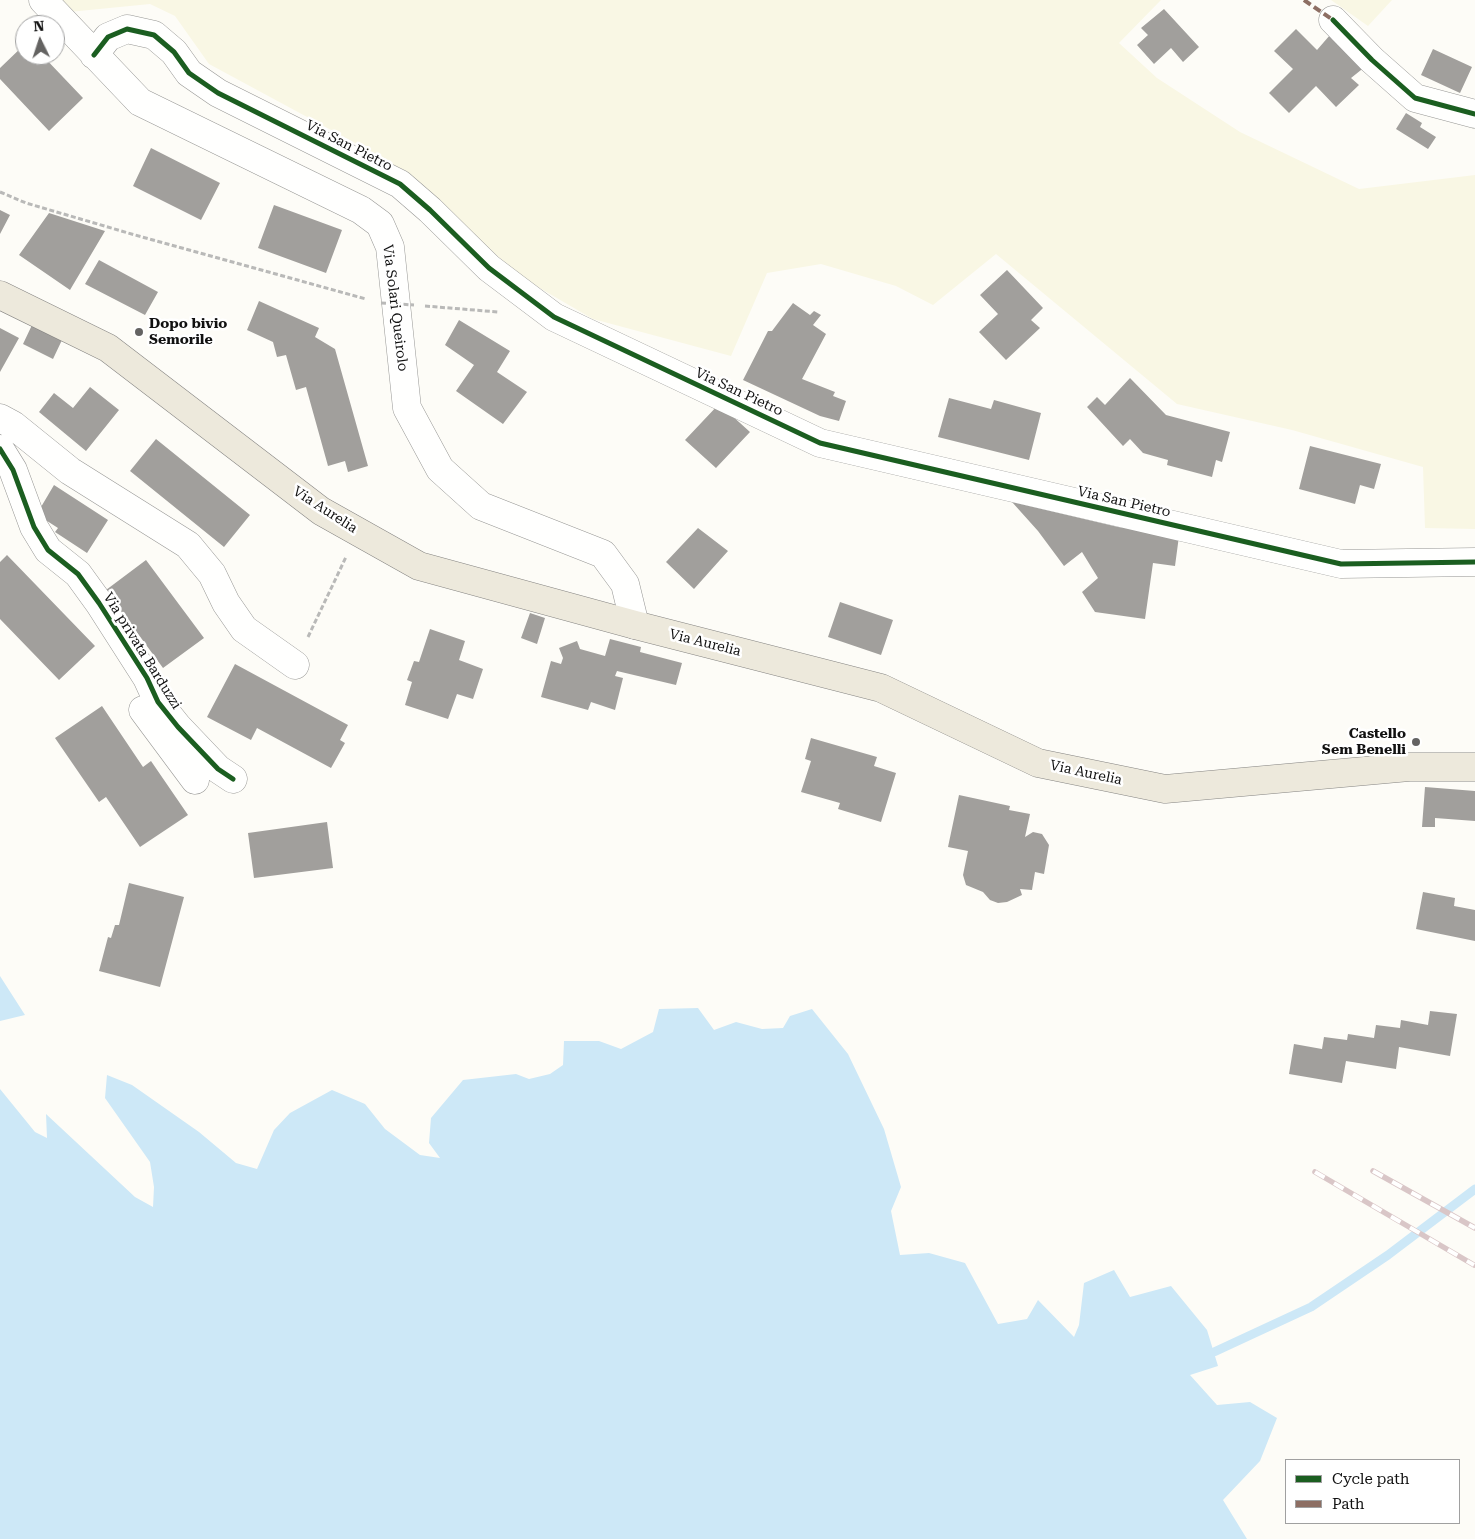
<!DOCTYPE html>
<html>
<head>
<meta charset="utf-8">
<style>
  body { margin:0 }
  #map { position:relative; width:1475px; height:1539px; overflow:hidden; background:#fdfcf7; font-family:"Roboto Serif",serif }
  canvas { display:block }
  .legend { position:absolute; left:1285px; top:1459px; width:175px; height:65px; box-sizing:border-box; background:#fff; border:1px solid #a0a0a0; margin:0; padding:6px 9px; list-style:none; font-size:15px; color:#111 }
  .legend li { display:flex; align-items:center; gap:10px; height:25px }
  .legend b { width:25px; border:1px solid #a0a0a0 }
  .north { position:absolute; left:15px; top:15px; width:50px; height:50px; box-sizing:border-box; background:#fff; border:1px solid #a0a0a0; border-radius:50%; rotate:356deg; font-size:14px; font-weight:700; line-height:20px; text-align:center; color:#111 }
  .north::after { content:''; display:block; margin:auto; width:18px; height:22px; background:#646362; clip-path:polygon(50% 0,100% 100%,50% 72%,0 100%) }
</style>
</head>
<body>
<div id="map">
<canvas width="1475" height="1539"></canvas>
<ul class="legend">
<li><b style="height:6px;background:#1b5e20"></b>Cycle path</li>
<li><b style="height:6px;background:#8d6e63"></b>Path</li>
</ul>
<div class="north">N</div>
</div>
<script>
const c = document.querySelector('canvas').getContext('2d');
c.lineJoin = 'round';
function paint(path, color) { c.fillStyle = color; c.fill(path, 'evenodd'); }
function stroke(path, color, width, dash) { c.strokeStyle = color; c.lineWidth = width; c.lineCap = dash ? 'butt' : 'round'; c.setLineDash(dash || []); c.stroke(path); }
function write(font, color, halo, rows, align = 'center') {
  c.font = font + ' "Roboto Serif",serif'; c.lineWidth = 5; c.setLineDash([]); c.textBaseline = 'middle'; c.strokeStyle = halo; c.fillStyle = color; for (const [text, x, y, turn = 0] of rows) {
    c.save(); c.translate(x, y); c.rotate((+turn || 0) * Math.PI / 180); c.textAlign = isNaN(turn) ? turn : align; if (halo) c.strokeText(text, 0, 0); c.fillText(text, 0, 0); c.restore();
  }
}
const farmland = new Path2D(`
  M61,0H1161L1119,43L1157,78L1240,132L1359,189L1475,175V529L1425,528L1423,467L1292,430L1177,404L996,254L933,305L896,286L821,264L767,273L731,356L593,319L524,279L383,158L209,64L175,16L150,4L69,12Z
  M1331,0H1392L1368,26Z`);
const water = new Path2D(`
  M0,976L25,1015L0,1021Z
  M698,1008L714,1030L736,1022L762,1029L783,1028L790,1016L812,1009L848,1054L884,1129L901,1187L891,1211L900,1255L929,1253L965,1263L998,1324L1027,1319L1038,1300L1074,1337L1079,1325L1084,1283L1114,1270L1130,1297L1171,1286L1207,1330L1218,1366L1190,1375L1217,1405L1250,1402L1277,1418L1260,1461L1223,1500L1247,1539H0V1089L35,1132L47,1138L46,1114L135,1197L153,1207L154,1187L150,1162L105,1098L107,1075L132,1085L199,1132L236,1163L257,1169L274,1130L290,1113L332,1090L365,1104L385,1129L420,1155L440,1158L429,1143L431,1118L463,1080L516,1074L529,1079L550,1074L563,1065L564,1041H599L621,1049L653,1032L659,1009Z`);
const stream = new Path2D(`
  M1214,1352L1311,1307L1388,1255L1475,1189`);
const building = new Path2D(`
  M1164,9L1199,47L1183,62L1171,48L1154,64L1137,45L1148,35L1141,28Z
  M1296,29L1317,50L1330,35L1366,66L1351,78L1359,85L1336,107L1316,86L1289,113L1269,93L1293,69L1274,51Z
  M25,44V55H42L83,98L49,131L0,79V68Z
  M1433,49L1472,67L1460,93L1421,75Z
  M1406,113L1422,123L1420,127L1436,137L1428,149L1396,129Z
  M151,148L220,183L201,220L133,186Z
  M274,205L342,230L326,273L258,248Z
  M0,210L10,215L0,234Z
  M49,213L105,231L70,290L19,255Z
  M99,260L158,292L145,315L85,284Z
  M1007,270L1043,308L1031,320L1040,328L1006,360L979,332L998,314L980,295Z
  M259,301L319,328L315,337L335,349L368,466L348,472L345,461L328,466L306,387L296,390L286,355L277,357L273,342L247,330Z
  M793,303L810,315L814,311L821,315L813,325L826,334L802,379L835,392L833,396L846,401L839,421L820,416L743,380L768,331H772Z
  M459,320L510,351L497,372L527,392L503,424L456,391L474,365L445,345Z
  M32,325L62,340L53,359L23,344Z
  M0,328L19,338L0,372Z
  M1130,378L1166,415L1230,432L1222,462L1216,460L1212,477L1167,465L1168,460L1143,453L1130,439L1123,446L1087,407L1097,397L1105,405Z
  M90,387L119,410L86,451L39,412L54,393L73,408Z
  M949,398L991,409L994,400L1041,413L1029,460L938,437Z
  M719,404L750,432L716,468L685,440Z
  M156,439L250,515L224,547L130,471Z
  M1310,446L1381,464L1374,489L1360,485L1355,504L1299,489Z
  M54,485L108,520L87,553L55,532L58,528L44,519L41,507Z
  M1012,502L1118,527L1179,536L1175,566L1153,563L1145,619L1095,612L1082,592L1098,578L1082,552L1064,566L1038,531Z
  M698,528L728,551L694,589L666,562Z
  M7,555L95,646L59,680L0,619V562Z
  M146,560L204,638L163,668L106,590Z
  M840,602L893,620L881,655L828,637Z
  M530,613L545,618L537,644L521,638Z
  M430,629L465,641L459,660L483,669L473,699L457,694L448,719L405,705L412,682L407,680L414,661L419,662Z
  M610,639L641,647L640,652L682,663L676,685L617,671L615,676L623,678L615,710L591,702L588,710L541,697L551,661L561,664L563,658L559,648L577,641L580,649L605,656Z
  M235,664L348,725L340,740L345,743L331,768L257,728L251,740L207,717Z
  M102,706L143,767L151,761L188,815L140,847L106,797L99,802L55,738Z
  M811,738L877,757L874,766L896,773L881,822L838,809L840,803L801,792L811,761L805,759Z
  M1425,787L1475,791V821L1435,818V827H1422Z
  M959,795L1010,806L1009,810L1030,814L1025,837L1033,832L1042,834L1049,845L1044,874L1035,872L1032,890L1020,889L1022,895L1007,902L998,903L990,900L983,892L966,885L963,875L968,851L948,847Z
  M327,822L333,868L254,878L248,833Z
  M129,883L184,897L160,987L99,971L108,937L111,938L115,925H119Z
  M1423,892L1455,898L1454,906L1475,910V941L1416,929Z
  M1430,1011L1457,1014L1450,1056L1399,1047L1396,1069L1346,1061L1342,1083L1289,1074L1294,1044L1322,1049L1324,1037L1347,1040L1348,1034L1374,1038L1376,1025L1400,1028L1401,1020L1428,1025Z`);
const path = new Path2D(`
  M0,192L26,203L135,235L366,299
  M425,306L498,312
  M308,637L346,557`);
const minor = new Path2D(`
  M43,0L140,102L361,210L380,224L390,247L407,408L440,469L481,506L603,554L625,584L635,625
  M1333,20L1372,60L1415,98L1475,114
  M94,55L108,37L127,29L154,35L174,52L189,73L218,93L400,184L430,210L489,268L554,317L820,443L1341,564L1475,562
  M0,418L13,425L70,471L188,545L212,574L226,603L244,629L295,665
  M0,449L13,470L34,527L48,550L78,574L99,603L147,678L158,702L178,727L218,769L233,779
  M143,710L195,780`);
const major = new Path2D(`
  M0,295L108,348L321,511L419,566L635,625L881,688L1038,763L1165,789L1409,767H1475`);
const rail = new Path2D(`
  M1373,1171L1475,1228
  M1315,1172L1474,1265`);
const pathBridge = new Path2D(`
  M381,303L414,305`);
const quiet = new Path2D(`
  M1304,0L1333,20`);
const cycleway = new Path2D(`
  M1333,20L1372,60L1415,98L1475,114
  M94,55L108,37L127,29L154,35L174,52L189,73L218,93L400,184L430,210L489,268L554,317L820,443L1341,564L1475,562
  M0,449L13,470L34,527L48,550L78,574L99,603L147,678L158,702L178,727L218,769L233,779`);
const markers = [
  [139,332,5,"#646362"],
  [1416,742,5,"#646362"]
];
const streetNames = [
  ["Via San Pietro",349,146,27],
  ["Via Solari Queirolo",395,308,83],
  ["Via San Pietro",739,392,25],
  ["Via San Pietro",1124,502,13],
  ["Via Aurelia",325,510,33],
  ["Via Aurelia",705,643,14],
  ["Via privata Barduzzi",142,651,58],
  ["Via Aurelia",1086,773,12]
];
const poiNames = [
  ["Dopo bivio",149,324],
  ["Semorile",149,340],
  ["Castello",1406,734,"right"],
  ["Sem Benelli",1406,750,"right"]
];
paint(farmland, '#f9f7e4');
paint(water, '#cde8f7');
stroke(stream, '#cde8f7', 9);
paint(building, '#a19f9c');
stroke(minor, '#979795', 29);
stroke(major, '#858482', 29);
stroke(path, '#b9b9b8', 3, [5, 2.5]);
stroke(minor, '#fffffe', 28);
stroke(major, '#ede9dc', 28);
stroke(rail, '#d9c6c7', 5.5);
stroke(rail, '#fff', 4, [11]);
stroke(pathBridge, '#b9b9b8', 3, [5, 2.5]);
stroke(quiet, '#8d6e63', 4, [8, 4]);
stroke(cycleway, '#1b5e20', 5);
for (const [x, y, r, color] of markers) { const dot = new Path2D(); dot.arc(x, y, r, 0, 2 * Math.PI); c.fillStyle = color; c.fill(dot); stroke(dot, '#fff', 2); }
write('14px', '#111', '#fff', streetNames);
write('bold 14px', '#111', '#fff', poiNames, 'left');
</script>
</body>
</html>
